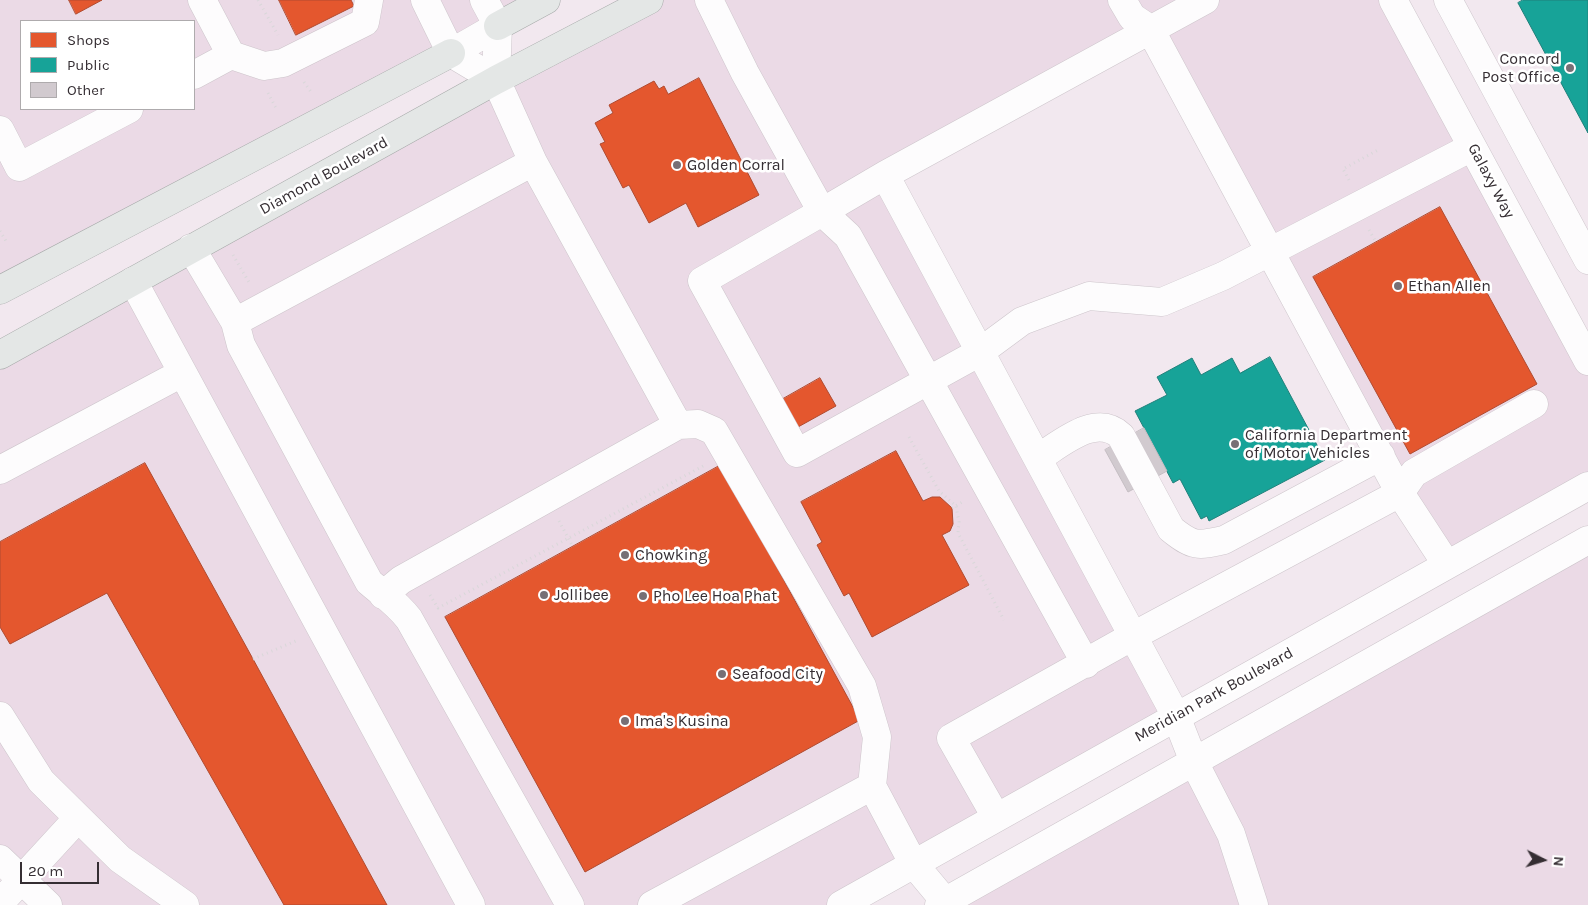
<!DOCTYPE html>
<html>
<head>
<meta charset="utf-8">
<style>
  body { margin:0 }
  #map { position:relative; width:1588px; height:905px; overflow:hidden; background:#f2e8ef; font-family:Karla,sans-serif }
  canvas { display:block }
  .legend { position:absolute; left:20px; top:20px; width:175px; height:90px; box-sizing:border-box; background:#fff; border:1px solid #aeabad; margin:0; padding:6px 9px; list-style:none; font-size:15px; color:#352e33 }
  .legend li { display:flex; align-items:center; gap:10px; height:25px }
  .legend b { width:25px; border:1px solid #aeabad }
  .north { position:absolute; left:1518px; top:835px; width:50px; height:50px; -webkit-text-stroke:4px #fff; paint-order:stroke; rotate:95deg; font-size:14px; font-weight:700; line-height:20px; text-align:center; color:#352e33 }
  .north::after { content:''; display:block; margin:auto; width:18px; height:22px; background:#352e33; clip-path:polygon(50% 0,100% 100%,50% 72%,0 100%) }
  .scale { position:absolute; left:20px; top:862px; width:79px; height:22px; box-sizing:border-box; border:2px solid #352e33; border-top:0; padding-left:6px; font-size:15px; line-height:18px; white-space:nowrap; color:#352e33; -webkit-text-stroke:4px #fff; paint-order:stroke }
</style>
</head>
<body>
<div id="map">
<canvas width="1588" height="905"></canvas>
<ul class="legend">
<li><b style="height:14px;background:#e4572e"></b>Shops</li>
<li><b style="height:14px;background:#17a398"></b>Public</li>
<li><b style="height:14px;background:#d1cacf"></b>Other</li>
</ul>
<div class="north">N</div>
<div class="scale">20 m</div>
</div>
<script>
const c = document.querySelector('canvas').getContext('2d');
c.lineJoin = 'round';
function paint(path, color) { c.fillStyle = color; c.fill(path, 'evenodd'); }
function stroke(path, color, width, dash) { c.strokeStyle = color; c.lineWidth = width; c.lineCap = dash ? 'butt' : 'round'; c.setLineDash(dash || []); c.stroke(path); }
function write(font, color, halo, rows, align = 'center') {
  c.font = font + ' Karla,sans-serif'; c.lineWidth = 5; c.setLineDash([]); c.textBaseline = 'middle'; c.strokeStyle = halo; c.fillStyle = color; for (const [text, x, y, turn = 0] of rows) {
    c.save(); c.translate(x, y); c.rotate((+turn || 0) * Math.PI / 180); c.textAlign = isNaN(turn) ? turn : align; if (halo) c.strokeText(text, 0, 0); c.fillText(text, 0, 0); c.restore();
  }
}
const built = new Path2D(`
  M0,0H546L0,290ZM21,21H194V109H21Z
  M650,0H1393L1588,361V486L1447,565L1150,30L885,175L1176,716L841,905H48L0,859V355Z
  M1588,540V905H939Z`);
const shops = new Path2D(`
  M69,0H102L76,14Z
  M279,0H351L354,6L296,35Z
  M699,78L759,195L698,227L686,203L649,223L629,185L623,188L600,144L605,142L595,123L613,113L609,105L654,81L659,89L664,86L668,94Z
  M1440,207L1537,384L1410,454L1313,277Z
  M820,378L836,406L798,427L783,399Z
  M896,451L923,501L932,497H940L952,508L953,524L950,531L942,535L969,585L872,637L849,593L844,596L817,545L822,542L801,502Z
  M145,463L253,659L387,905H284L107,593L10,644L0,627V542Z
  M721,465L860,720L585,872L445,617Z`);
const public = new Path2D(`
  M1523,0H1588V133L1518,3Z
  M1270,357L1325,460L1209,521L1207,516L1201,519L1180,479L1173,483L1135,411L1167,395L1157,377L1192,358L1201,375L1232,358L1240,373Z`);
const building = new Path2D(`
  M1144,428L1167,471L1128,492L1105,450Z`);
const path = new Path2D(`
  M258,0L278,35
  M304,82L311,92
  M268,93L277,110
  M1349,180L1343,169L1378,150
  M1369,230L1376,242
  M0,231L6,241
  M233,255L250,284
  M909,437L939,491L956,506L959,522L958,533L1004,620
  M952,508L964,501
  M559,521L573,547
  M430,595L438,608L705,465
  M253,659L298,640`);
const minor = new Path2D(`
  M425,0L451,53L496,80
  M484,0L498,26L496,80L533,162L678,425L698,424L714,431L862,686L877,737L872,786L913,863L948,905
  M709,0L745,73L822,212L702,281L797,453L980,352L1022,321L1089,296L1162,302L1223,276L1472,147
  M1122,0L1132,17L1150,29L1400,493L1447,565
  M1393,0L1588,361
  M1448,0L1588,260
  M451,53L498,26
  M231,55L264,66L283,63L365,22L369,0
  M194,75L231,55L202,0
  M0,130L19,167L129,109
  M885,175L1176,716L1194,762L1231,834L1254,905
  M191,248L235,322L533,162
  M133,281L471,905
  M235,322L241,345L369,582C384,595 397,603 409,619L570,905
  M1038,458C1061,444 1096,412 1121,436L1171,529C1193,547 1198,546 1224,540L1381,456
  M0,470L182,373
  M383,595L401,580L678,425
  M1086,664L848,236L822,212L885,175L1205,0
  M0,716L41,781L120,859L185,905
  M996,817L951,738L1133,636L1400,493L1414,473L1534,404
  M0,859L48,905
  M0,903L78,818
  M652,905L872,786
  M841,905L1588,486
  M939,905L1588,540`);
const major = new Path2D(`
  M498,26L546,0
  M0,290L451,53
  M0,355L496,80L649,0`);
const markers = [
  [1570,68,5,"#776f75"],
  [677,165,5,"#776f75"],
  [1398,286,5,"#776f75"],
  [1235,444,5,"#776f75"],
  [625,555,5,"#776f75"],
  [544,595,5,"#776f75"],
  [643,596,5,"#776f75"],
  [722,674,5,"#776f75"],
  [625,721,5,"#776f75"]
];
const poiNames = [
  ["Concord",1560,59,"right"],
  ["Post Office",1560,77,"right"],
  ["Golden Corral",687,165],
  ["Ethan Allen",1408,286],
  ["California Department",1245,435],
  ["of Motor Vehicles",1245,453],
  ["Chowking",635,555],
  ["Jollibee",554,595],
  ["Pho Lee Hoa Phat",653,596],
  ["Seafood City",732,674],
  ["Ima's Kusina",635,721]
];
const streetNames = [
  ["Diamond Boulevard",324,176,-29],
  ["Galaxy Way",1491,181,62],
  ["Meridian Park Boulevard",1214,695,-29]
];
paint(built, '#ebdae6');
paint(shops, '#e4572e');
stroke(shops, '#b04b30', 1);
paint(public, '#17a398');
stroke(public, '#20807a', 1);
paint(building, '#d1cacf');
stroke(building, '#c4bdc2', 1);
stroke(minor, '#cdc5cb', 29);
stroke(major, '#a5a9a8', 29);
stroke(path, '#d9d7d9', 3, [1, 4]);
stroke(minor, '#fdfcfd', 28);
stroke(major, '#e4e7e6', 28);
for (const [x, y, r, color] of markers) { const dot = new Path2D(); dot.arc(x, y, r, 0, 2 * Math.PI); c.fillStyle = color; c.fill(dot); stroke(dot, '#fff', 2); }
write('16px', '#352e33', '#fff', poiNames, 'left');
write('16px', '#352e33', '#fff', streetNames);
</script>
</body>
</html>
